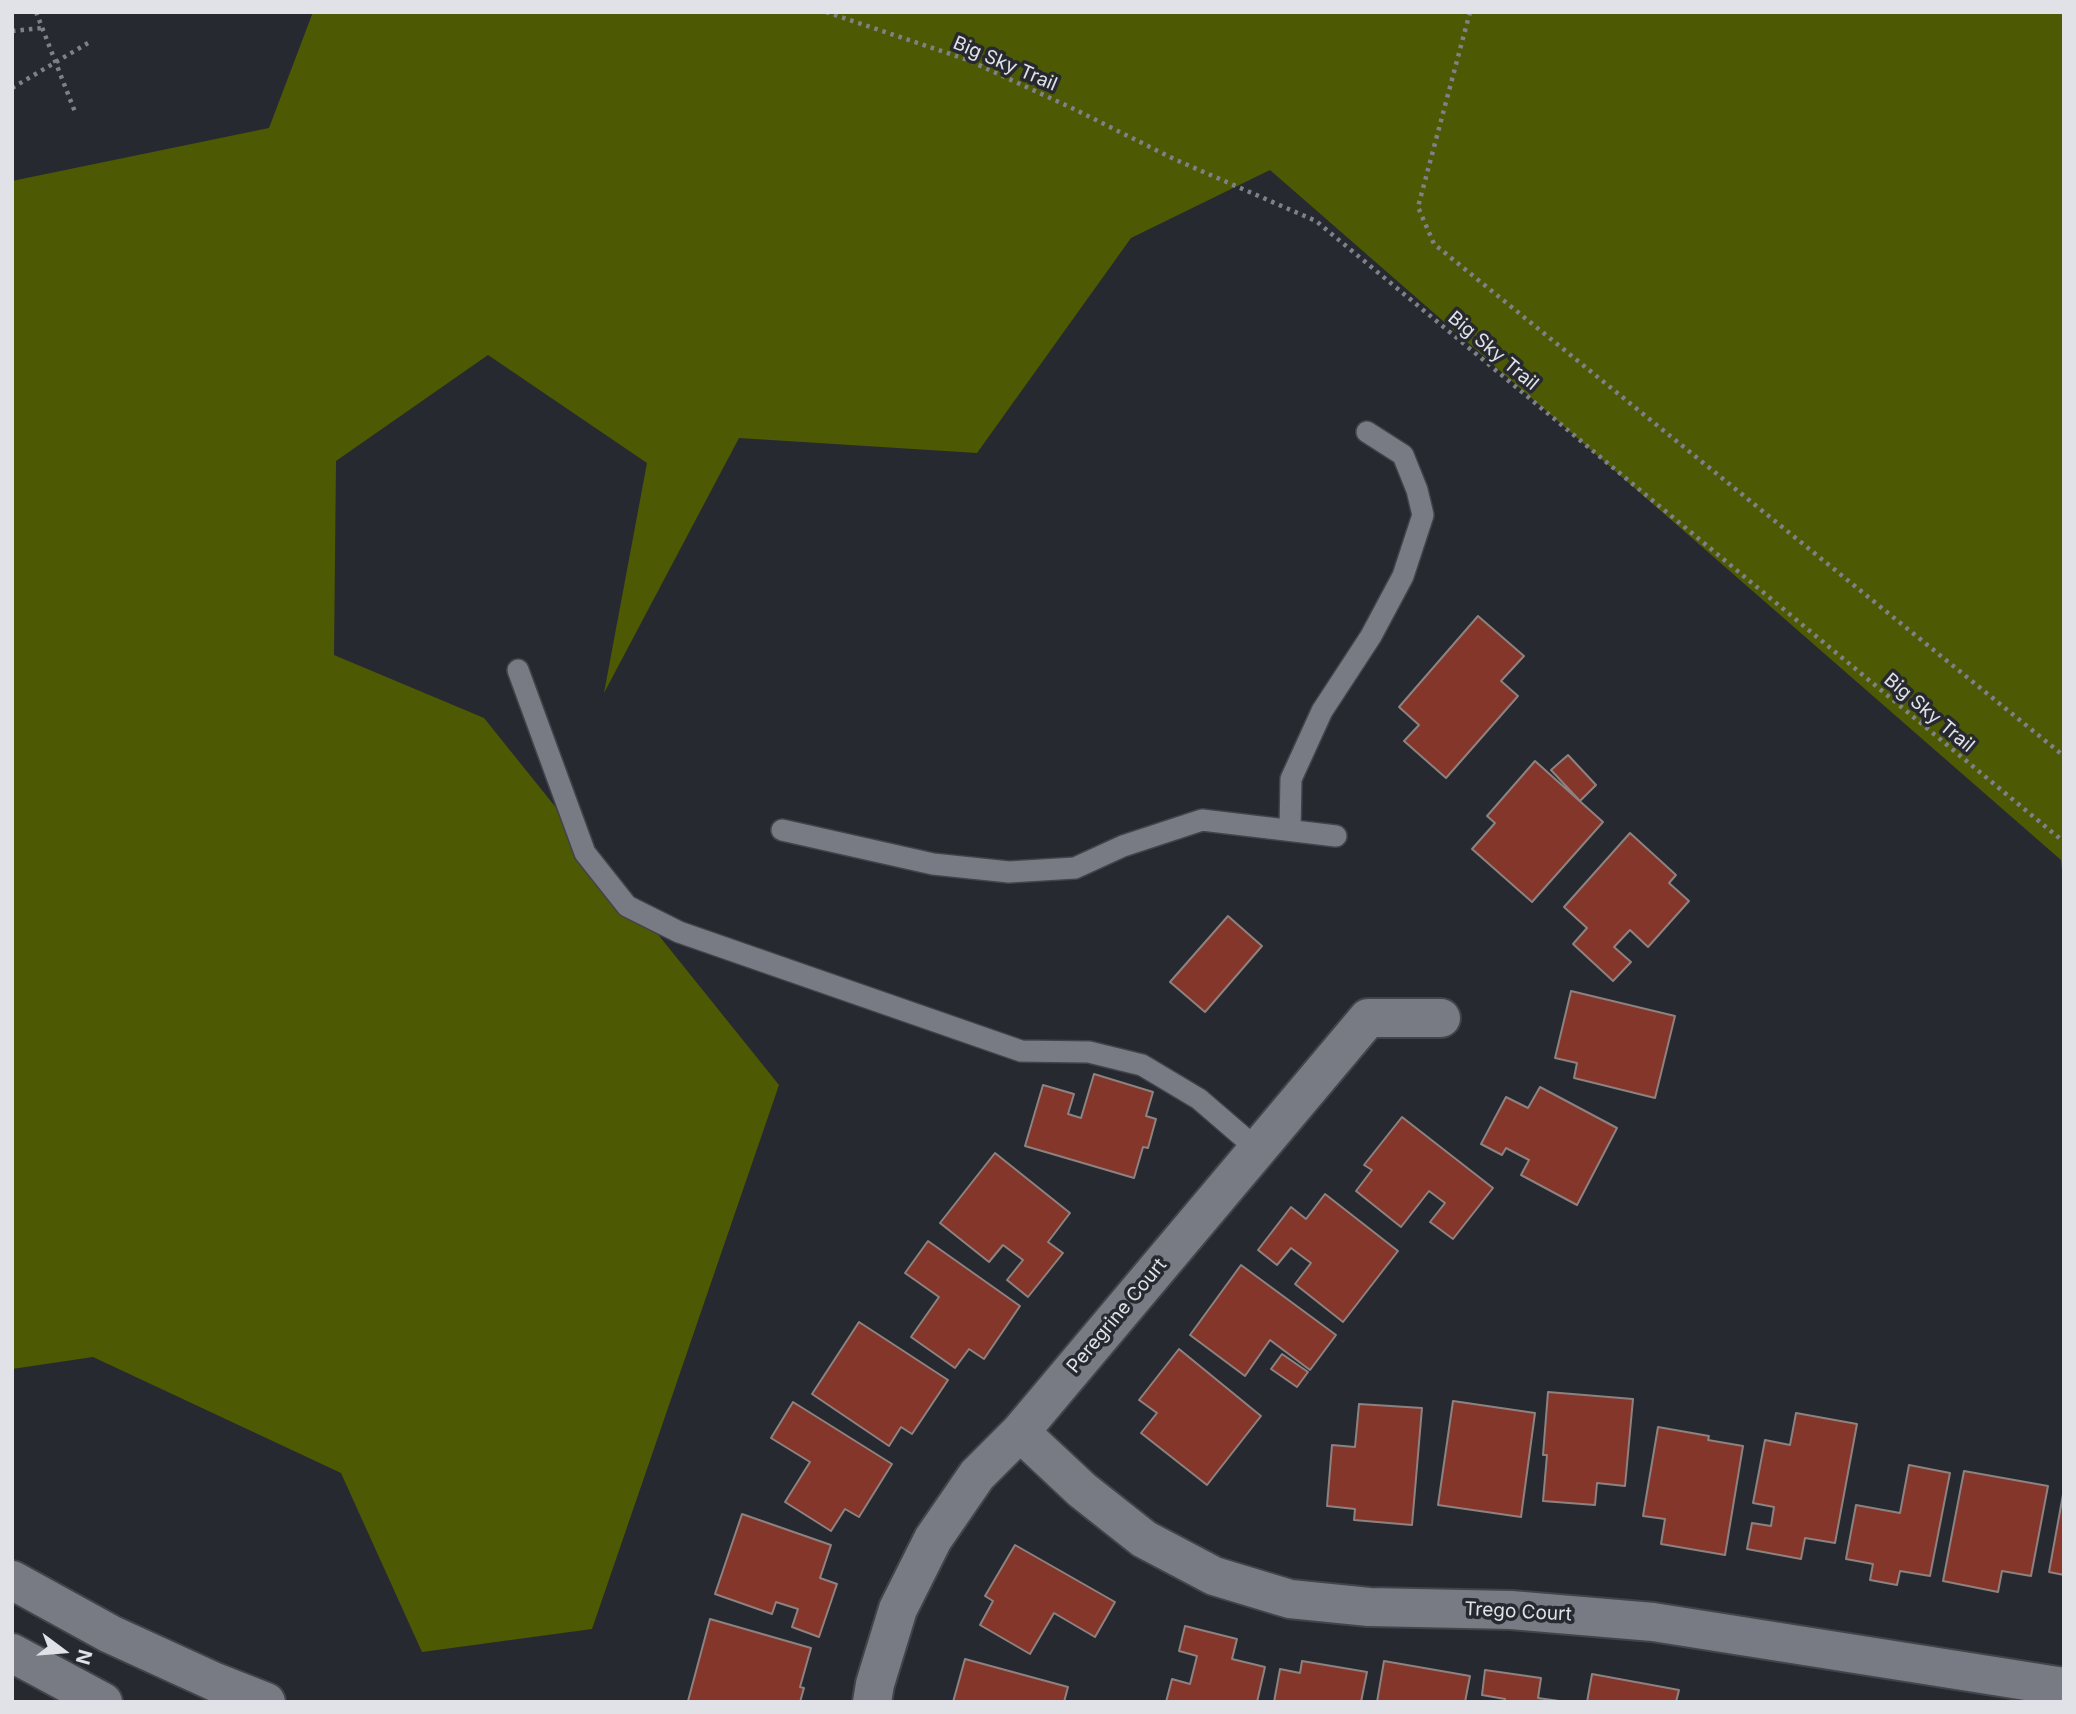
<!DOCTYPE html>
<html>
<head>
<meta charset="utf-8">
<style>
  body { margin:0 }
  #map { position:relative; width:2076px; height:1714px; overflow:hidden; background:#272931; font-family:Inter,sans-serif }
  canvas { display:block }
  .frame { position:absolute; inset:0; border:14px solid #e0e2e7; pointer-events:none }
  .north { position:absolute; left:28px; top:1616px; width:70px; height:70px; -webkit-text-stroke:5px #272931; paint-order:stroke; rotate:106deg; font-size:19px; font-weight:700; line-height:28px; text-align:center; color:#e0e2e7 }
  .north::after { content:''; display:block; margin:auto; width:24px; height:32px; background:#e0e2e7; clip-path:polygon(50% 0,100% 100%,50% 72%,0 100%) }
</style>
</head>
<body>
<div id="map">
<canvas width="2076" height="1714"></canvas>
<div class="frame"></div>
<div class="north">N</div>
</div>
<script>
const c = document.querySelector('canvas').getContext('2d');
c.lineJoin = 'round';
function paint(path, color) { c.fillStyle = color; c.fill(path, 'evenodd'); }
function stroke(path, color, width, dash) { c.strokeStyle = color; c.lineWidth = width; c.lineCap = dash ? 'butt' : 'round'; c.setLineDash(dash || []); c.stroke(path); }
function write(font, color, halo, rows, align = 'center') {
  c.font = font + ' Inter,sans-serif'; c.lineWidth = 7; c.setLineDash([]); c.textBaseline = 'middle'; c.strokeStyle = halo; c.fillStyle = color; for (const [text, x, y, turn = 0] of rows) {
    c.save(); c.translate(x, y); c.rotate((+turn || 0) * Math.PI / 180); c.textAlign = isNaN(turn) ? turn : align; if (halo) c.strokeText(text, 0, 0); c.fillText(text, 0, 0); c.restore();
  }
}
const green = new Path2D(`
  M313,12H2064V893L2061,860L1270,170L1131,238L977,453L739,438L604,693L647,463L488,355L336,461L334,655L484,718L779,1085L592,1629L422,1652L341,1473L93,1357L12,1369V181L269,128Z`);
const building = new Path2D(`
  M1478,616L1524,656L1501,681L1518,696L1446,778L1404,741L1419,725L1399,707Z
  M1568,755L1596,785L1580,801L1551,770Z
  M1535,761L1603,822L1532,902L1472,849L1495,823L1487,816Z
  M1630,833L1676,875L1669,883L1689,901L1648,947L1630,930L1614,947L1631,962L1613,981L1573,944L1587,928L1564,907Z
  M1228,916L1262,946L1205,1012L1170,982Z
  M1571,991L1675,1016L1655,1098L1574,1078L1577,1063L1555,1058Z
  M1094,1074L1153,1092L1146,1116L1156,1119L1148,1148L1143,1147L1134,1178L1025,1146L1043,1085L1074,1094L1068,1114L1081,1118Z
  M1540,1087L1617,1128L1577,1205L1521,1175L1529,1160L1506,1148L1502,1155L1481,1144L1506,1097L1528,1108Z
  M1402,1117L1493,1188L1453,1239L1430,1222L1445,1203L1429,1191L1401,1227L1356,1191L1372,1170L1364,1165Z
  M995,1153L1070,1213L1048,1242L1063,1253L1028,1297L1007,1280L1023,1260L1003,1245L989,1262L940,1223Z
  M1325,1194L1398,1251L1343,1322L1295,1284L1311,1263L1291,1248L1277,1265L1258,1250L1291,1207L1306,1219Z
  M928,1241L1020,1306L984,1359L969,1349L955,1368L911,1337L939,1297L905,1273Z
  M1241,1265L1336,1335L1310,1370L1270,1340L1245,1376L1190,1335Z
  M859,1322L948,1380L912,1434L901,1427L889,1446L812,1394Z
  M1179,1349L1261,1416L1207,1485L1141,1433L1157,1413L1139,1400Z
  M1282,1354L1308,1372L1297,1387L1271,1369Z
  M1548,1392L1633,1399L1625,1486L1597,1483L1595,1505L1543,1501L1547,1455H1543Z
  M1453,1401L1535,1413L1521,1517L1438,1505Z
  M793,1402L892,1464L859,1517L845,1509L831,1531L785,1502L810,1462L771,1438Z
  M1359,1404L1422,1408L1412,1525L1354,1520L1355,1509L1327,1506L1332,1445L1355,1447Z
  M1796,1413L1857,1424L1835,1543L1805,1538L1801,1559L1747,1549L1752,1523L1771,1526L1774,1507L1753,1503L1765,1440L1790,1445Z
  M1658,1427L1709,1436L1708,1440L1743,1446L1725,1555L1661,1544L1665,1519L1643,1516Z
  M1909,1465L1950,1473L1930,1576L1900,1571L1897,1585L1870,1580L1873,1564L1846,1559L1856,1505L1900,1513Z
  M1964,1471L2048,1486L2031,1576L2002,1571L1998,1592L1943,1581Z
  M2064,1489V1575L2049,1572Z
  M742,1514L831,1545L820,1578L837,1584L819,1637L792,1627L798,1609L776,1602L772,1614L715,1594Z
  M1015,1545L1115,1602L1095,1637L1054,1613L1030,1654L980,1625L993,1601L985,1596Z
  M710,1619L811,1648L800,1687L804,1688L800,1702L688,1701Z
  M1185,1626L1237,1639L1232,1659L1265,1667L1257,1702H1166L1172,1679L1190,1684L1197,1656L1179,1651Z
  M965,1659L1068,1687L1064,1702H953Z
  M1302,1661L1367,1672L1361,1702H1274L1280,1669L1300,1673Z
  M1384,1661L1470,1676L1465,1702H1377Z
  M1485,1670L1541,1678L1538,1698L1566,1702H1505V1699L1482,1695Z
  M1592,1674L1679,1690L1676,1702H1587Z`);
const path = new Path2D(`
  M36,12L75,112
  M826,12L968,60L1074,109L1174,159L1316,221L2064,842
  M1470,12L1418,207L1434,244L2064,756
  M12,31L42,28
  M12,88L88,43`);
const service = new Path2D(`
  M518,670L585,853L627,906L679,932L1021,1051L1089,1052L1142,1065L1199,1099L1257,1149
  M782,830L933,864L1009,872L1075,868L1123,846L1202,820L1336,836
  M1290,830L1291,779L1322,711L1371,636L1403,576L1423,515L1417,490L1403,455L1367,432`);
const minor = new Path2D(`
  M1020,1432L1082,1490L1144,1539L1214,1576L1290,1599L1369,1607L1511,1610L1653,1622L2064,1687
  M872,1702L875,1684L898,1609L933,1539L977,1475L1020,1432L1368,1018H1441`);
const secondary = new Path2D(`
  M12,1580L110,1634L215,1682L266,1702
  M12,1653L103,1702`);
const streetNames = [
  ["Big Sky Trail",1005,64,23],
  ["Big Sky Trail",1493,351,40],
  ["Big Sky Trail",1929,713,40],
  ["Peregrine Court",1117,1316,-50],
  ["Trego Court",1518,1612,3]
];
paint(green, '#4e5903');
paint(building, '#84362b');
stroke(building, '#8d8280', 2);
stroke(service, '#42444a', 24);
stroke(minor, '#42444a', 42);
stroke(secondary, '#42444a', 42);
stroke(path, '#7f8188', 4.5, [3.5, 5]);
stroke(service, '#787b84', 21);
stroke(minor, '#787b84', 38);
stroke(secondary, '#787b84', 38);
write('19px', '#e0e2e7', '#272931', streetNames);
</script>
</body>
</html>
